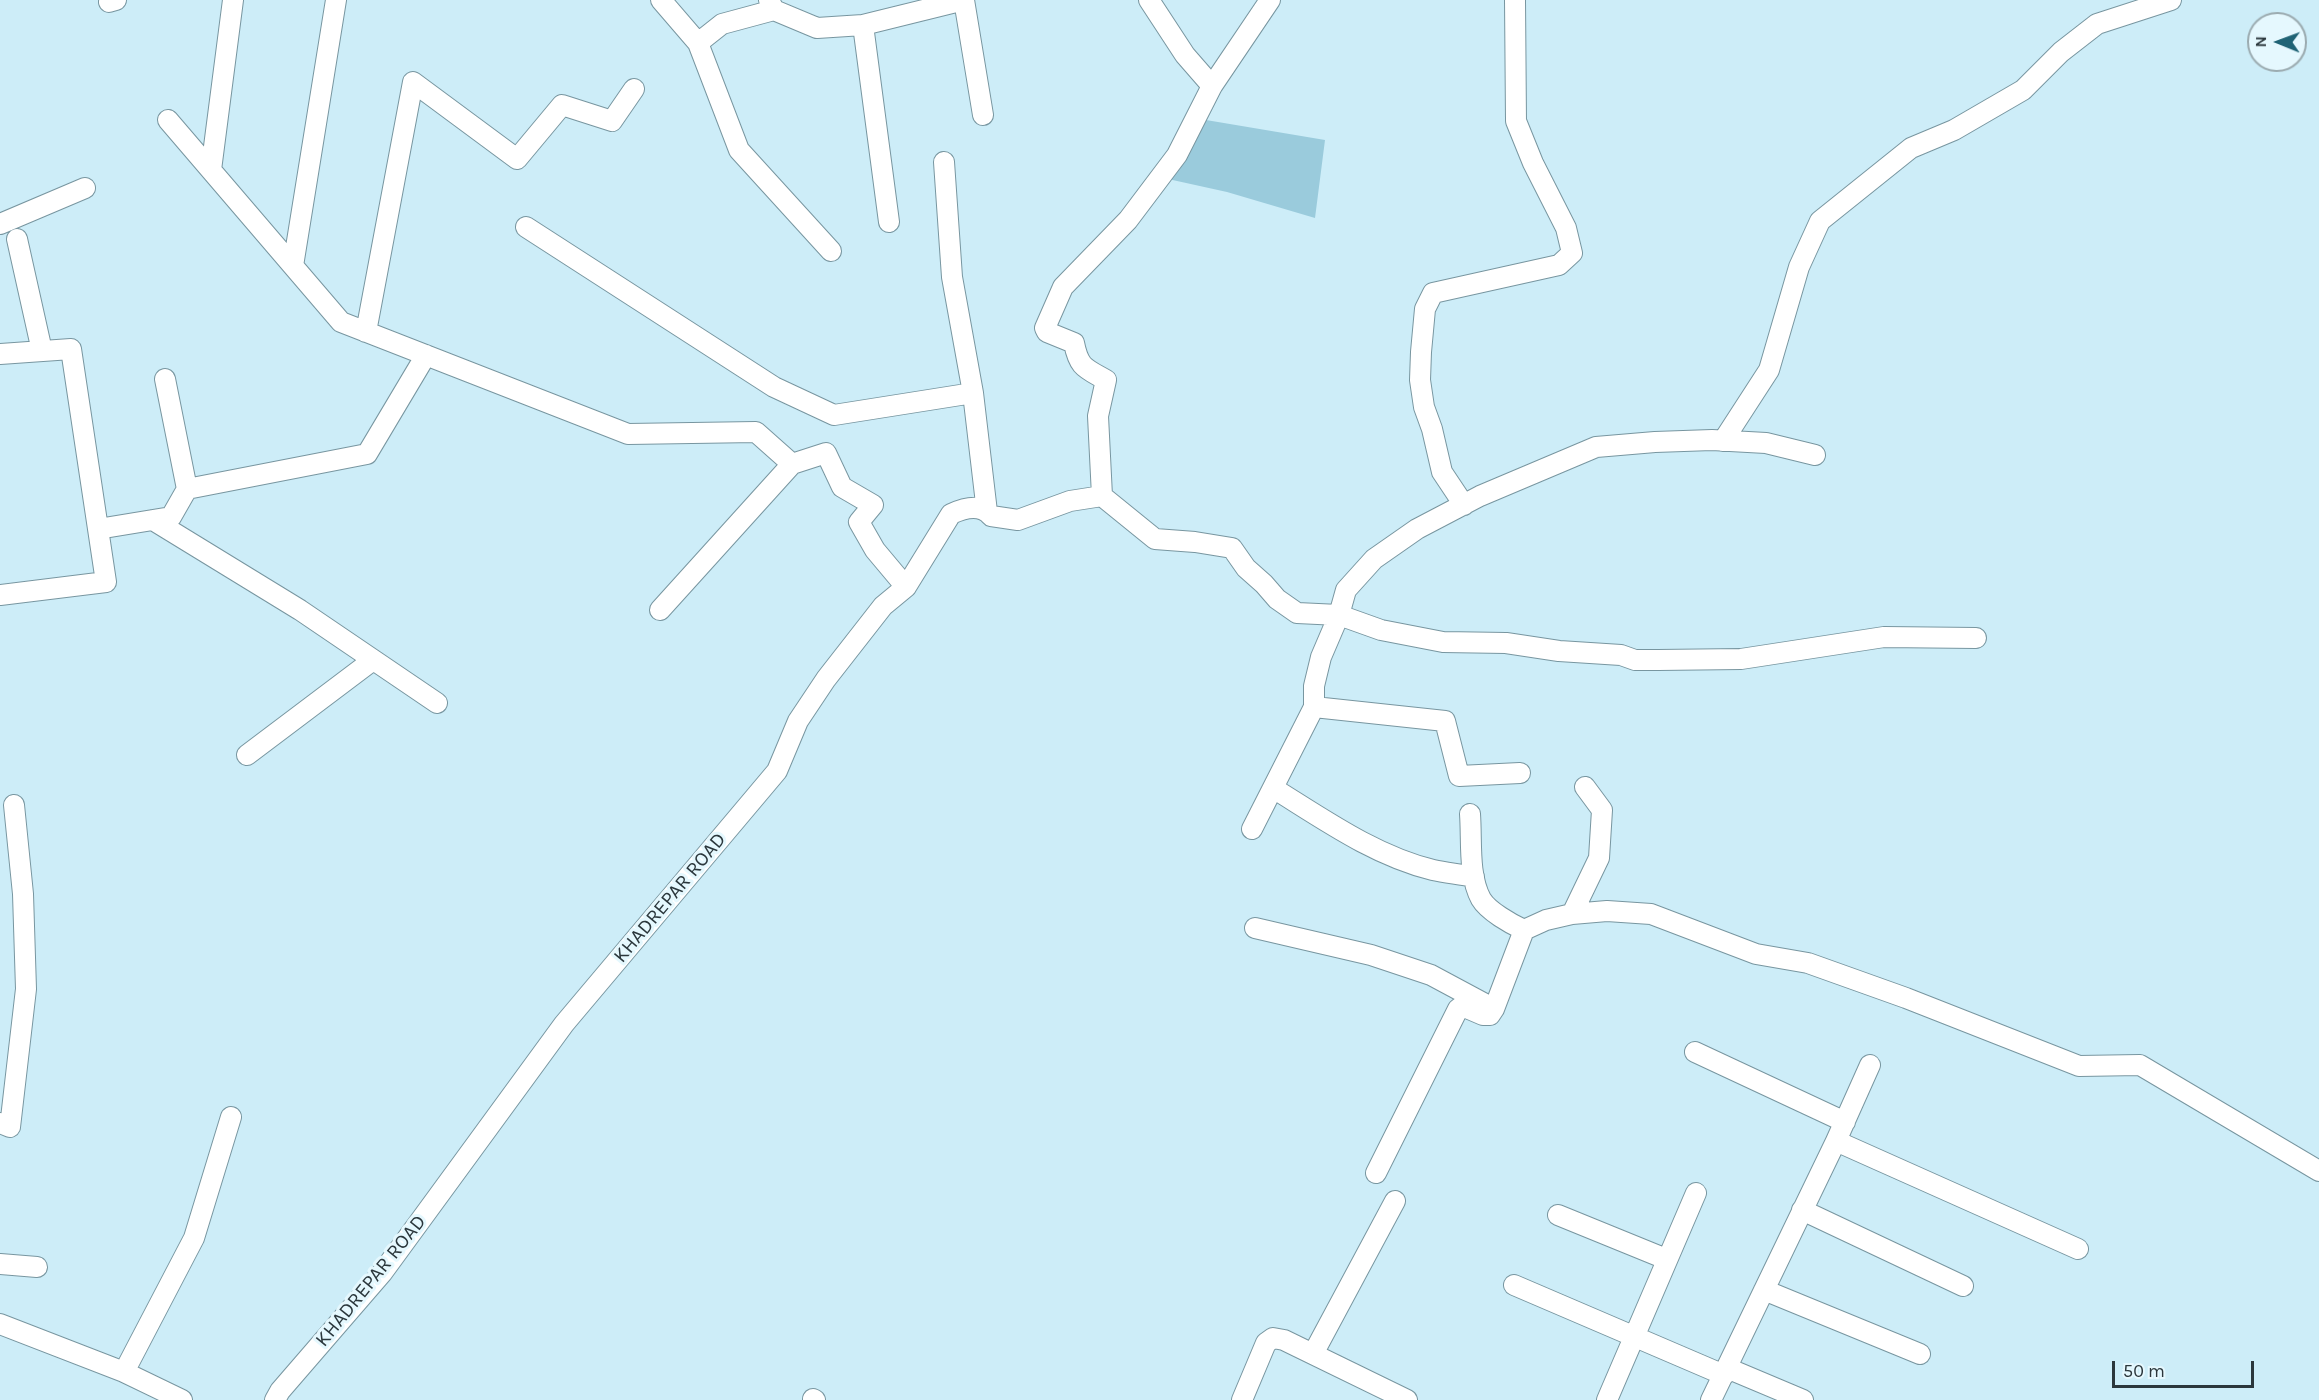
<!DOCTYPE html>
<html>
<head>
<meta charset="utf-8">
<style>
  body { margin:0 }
  #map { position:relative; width:2319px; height:1400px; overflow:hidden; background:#cdedf8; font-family:Karla,sans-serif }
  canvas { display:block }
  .north { position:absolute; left:2247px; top:12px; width:60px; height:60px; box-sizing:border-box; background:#e5f8fe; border:2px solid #9babb0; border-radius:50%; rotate:271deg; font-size:16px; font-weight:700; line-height:24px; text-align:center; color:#2b373c }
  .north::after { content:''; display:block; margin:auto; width:21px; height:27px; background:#1f6375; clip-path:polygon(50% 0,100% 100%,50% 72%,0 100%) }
  .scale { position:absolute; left:2112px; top:1361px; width:142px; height:27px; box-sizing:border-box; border:3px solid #2b373c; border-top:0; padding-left:8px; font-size:18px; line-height:21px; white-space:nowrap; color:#2b373c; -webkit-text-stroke:4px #e5f8fe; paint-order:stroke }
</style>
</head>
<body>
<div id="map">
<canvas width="2319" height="1400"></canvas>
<div class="north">N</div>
<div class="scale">50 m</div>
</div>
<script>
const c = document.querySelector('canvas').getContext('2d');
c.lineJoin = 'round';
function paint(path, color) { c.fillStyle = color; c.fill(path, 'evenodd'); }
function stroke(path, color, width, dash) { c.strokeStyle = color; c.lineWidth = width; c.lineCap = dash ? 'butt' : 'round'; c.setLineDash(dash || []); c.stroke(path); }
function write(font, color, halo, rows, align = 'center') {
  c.font = font + ' Karla,sans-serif'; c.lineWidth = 6; c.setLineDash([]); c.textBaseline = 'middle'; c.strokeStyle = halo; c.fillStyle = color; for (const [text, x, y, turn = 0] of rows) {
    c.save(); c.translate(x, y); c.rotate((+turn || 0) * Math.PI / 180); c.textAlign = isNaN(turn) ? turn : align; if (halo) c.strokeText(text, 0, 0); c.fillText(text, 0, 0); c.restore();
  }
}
const green = new Path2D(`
  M1206,120L1325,140L1315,218L1227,192L1168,179Z`);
const minor = new Path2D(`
  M661,0L698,43L739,150L831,251
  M769,0L774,10L817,28L863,25L964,0
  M964,0L983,115
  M1149,0L1185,55L1212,86
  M1270,0L1212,86L1177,155L1128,220L1063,287L1045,328L1047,332L1074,343C1079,368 1085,368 1106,380L1098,416L1102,496L1155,539L1195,542L1232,548L1246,568L1264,584L1277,599L1297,613L1339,615L1381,630L1443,642L1506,643L1559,651L1621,655L1635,660H1658L1741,659L1884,637L1976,638
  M109,2L116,0
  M863,25L889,222
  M698,43L722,24L774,10
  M168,120L341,322L628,434L756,432L792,464L660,610
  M944,162L952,277L973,393L987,512
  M211,170L233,0
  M0,224L85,188
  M526,227L774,387L834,415L973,393
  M17,239L42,351
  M293,266L336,0
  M366,332L413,82L517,159L562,105L612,121L634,89
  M0,354L71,349L106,582L0,595
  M165,379L187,489
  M1723,441L1769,370L1799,267L1820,221L1911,148L1954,130L2023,90L2061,52L2097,24L2171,0
  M792,464L826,453L842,487L873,505L859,522L875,550L906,587
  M1464,505L1442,472L1432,429L1424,407L1420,380L1421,352L1425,309L1433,293L1559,265L1572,253L1566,228L1533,163L1516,121L1515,0
  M153,520L300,610L437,703
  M98,529L171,517L187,489L367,454L426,355
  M1314,707L1445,721L1459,776L1520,773
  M247,755L373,660
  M1273,788C1323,819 1375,856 1433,870C1446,873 1460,874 1474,877
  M1470,814C1472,840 1468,875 1481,899C1488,911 1511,924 1524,930L1546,920L1572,914L1607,911L1651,914L1756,954L1808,963L1906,998L2079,1066L2140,1065L2319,1171
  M1252,829L1314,707V686L1321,657L1339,615L1346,590L1374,559L1417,529L1480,496L1596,447L1655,442L1712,440L1766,443L1815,455
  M1572,914L1599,858L1602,810L1585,787
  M1255,928L1371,955L1431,975L1487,1005
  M1695,1052L1845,1122
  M0,1123L10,1127L26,989L23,894L14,805
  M1836,1141L2078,1249
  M1376,1173L1458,1009L1462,1006L1483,1015H1490L1494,1009L1524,930
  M1802,1210L1963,1286
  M1558,1215L1666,1259
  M0,1264L37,1267
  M1514,1285L1724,1375
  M1764,1290L1920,1354
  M0,1324L124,1372L194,1238L231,1117
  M1313,1354L1395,1201
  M1727,1368L1803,1400
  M124,1372L182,1400
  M813,1399L815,1400
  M275,1400L280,1391L382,1273L564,1024L777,771L798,721L826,679L883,606L906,587L951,514C964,508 981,503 991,516L1018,520L1070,501L1102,496
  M1242,1400L1266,1343L1273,1338L1284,1340L1407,1400
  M1607,1400L1696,1193
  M1711,1400L1836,1141L1870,1065`);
const streetNames = [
  ["KHADREPAR ROAD",670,898,-50],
  ["KHADREPAR ROAD",371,1281,-51]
];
paint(green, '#9acbdc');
stroke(minor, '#7896a0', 22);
stroke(minor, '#fff', 20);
write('20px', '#2b373c', '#e5f8fe', streetNames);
</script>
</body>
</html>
